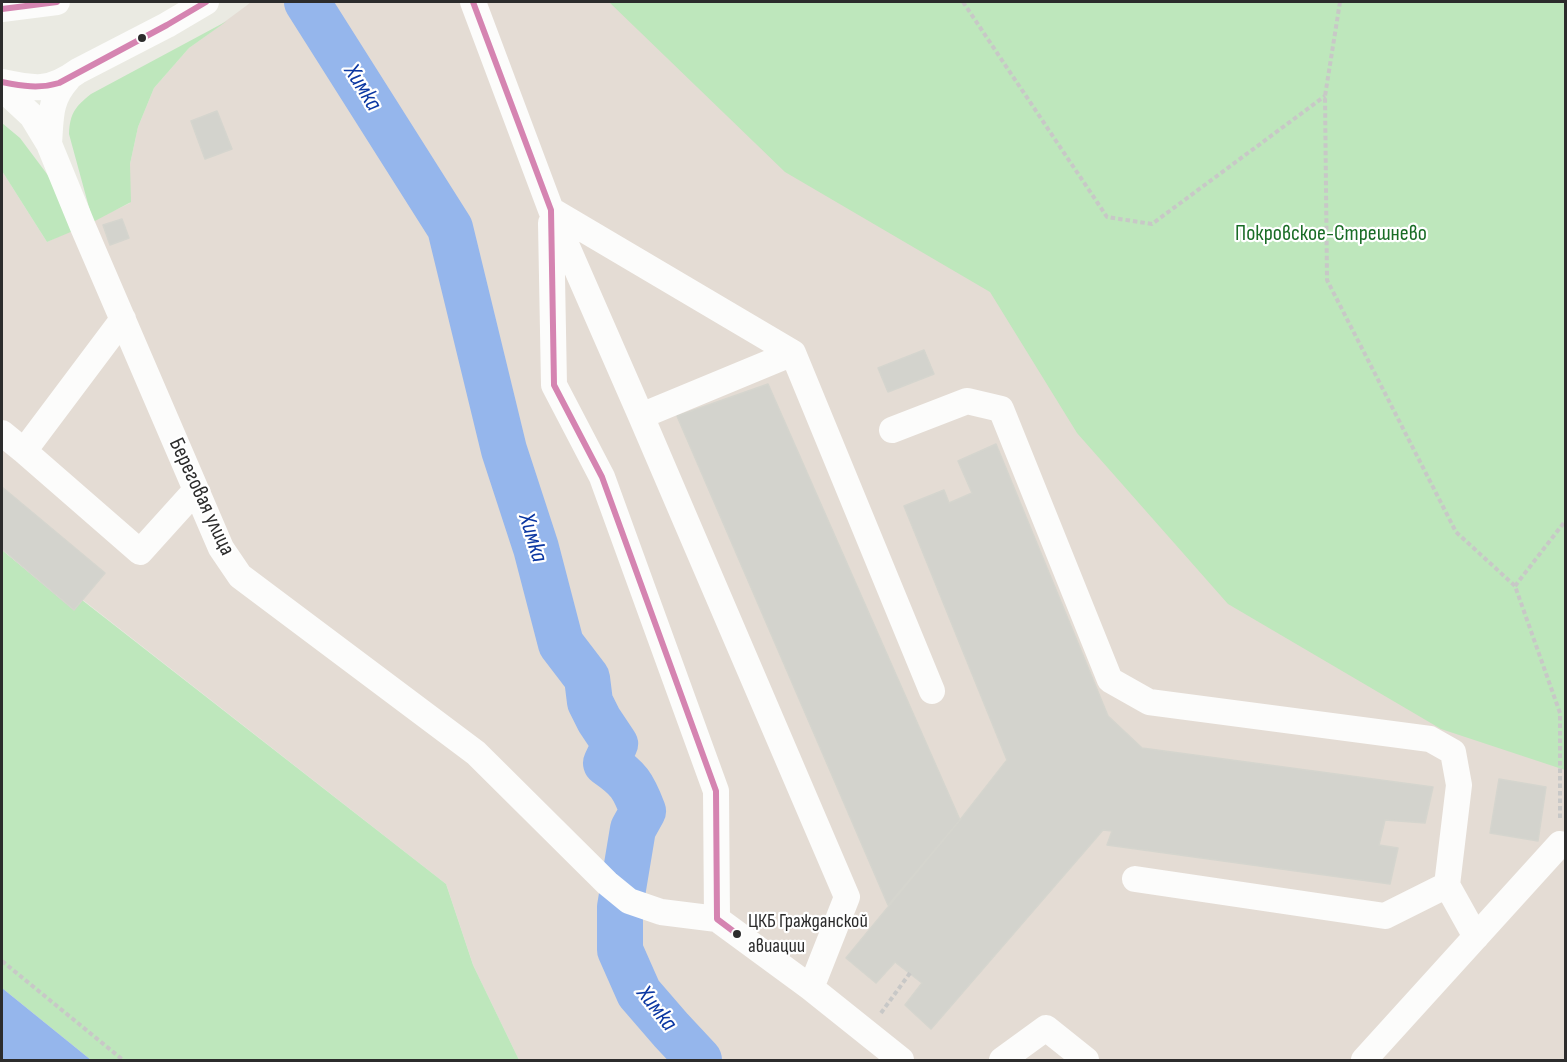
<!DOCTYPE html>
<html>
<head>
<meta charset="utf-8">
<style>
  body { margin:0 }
  #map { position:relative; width:1567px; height:1062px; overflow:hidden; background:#eaeae2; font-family:"Sofia Sans Condensed",sans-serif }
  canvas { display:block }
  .frame { position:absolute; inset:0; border:3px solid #2c2c2c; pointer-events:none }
</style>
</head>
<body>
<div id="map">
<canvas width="1567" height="1062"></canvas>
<div class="frame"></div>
</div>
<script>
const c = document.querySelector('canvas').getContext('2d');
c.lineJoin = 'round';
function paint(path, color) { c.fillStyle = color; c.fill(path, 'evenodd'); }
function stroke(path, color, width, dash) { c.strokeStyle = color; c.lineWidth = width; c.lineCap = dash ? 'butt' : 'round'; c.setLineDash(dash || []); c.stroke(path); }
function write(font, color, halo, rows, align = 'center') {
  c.font = font + ' "Sofia Sans Condensed",sans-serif'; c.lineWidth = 4.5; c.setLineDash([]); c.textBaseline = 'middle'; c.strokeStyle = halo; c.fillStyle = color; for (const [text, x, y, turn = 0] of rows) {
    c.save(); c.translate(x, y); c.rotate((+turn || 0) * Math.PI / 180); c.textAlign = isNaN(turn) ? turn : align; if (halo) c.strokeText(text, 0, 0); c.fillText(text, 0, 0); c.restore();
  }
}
const medical = new Path2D(`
  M251,2H661L1565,717V1060H519L473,965L446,884L83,600L74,610L2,549V171L47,242L130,203V164L138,127L154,88L189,48L246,6Z`);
const green = new Path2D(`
  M609,2H1565V770L1441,729L1228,604L1077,433L990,292L785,172Z
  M227,21L189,48L154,88L138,127L130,164L131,202L93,222L69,134C70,113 75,107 91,94Z
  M2,123L20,138L50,178L73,231L47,242L2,171Z
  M2,550L74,610L82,600L446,884L473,965L519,1060H91L2,988Z`);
const water = new Path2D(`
  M2,988L91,1060H2Z`);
const river = new Path2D(`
  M307,2L450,228L504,450L536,548L561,644L587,678L590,702L599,720L615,744L606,763C629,779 633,785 643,811L633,829L620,907V950L639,993L671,1030L699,1060`);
const building = new Path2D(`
  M217,111L232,149L205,159L191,121Z
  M122,219L129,238L110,245L103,225Z
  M924,350L934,374L888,392L878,368Z
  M768,384L960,820L888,905L677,416Z
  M996,444L1108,716L1142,748L1433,787L1425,823L1385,820L1379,845L1398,848L1390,884L1107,845L1112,831L1103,830L931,1029L905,1005L922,983L895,962L876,983L846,958L960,820L1007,760L904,506L944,490L949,503L972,493L958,461Z
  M2,487L105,573L74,610L2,549Z
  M1499,779L1546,787L1538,841L1490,833Z`);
const path = new Path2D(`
  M963,2L1107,217L1152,224L1325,96
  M1340,2L1325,96L1327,280L1456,532L1515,586L1560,713V820
  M1515,586L1566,520
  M2,961L123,1060
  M881,1013L910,973`);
const minor = new Path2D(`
  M473,2L551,210L641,416L847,897L811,988
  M2,9L57,2
  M2,82C35,89 49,92 78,71L167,25L206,2
  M2,88L32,116L49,144L83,227L221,548L240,576L476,753L607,883L629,901L661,912L717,919
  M49,144C51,117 49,100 68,79
  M551,210L793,353L641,416
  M551,223L554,385L602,477L716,791L717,919L811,988L901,1060
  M123,319L24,451L140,552L196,490
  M793,353L932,691
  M892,430L967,401L1001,409L1110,680L1149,702L1430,739L1453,752L1459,785L1447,885L1476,937
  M2,433L24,451
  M1135,879L1385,916L1447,885
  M1002,1060L1046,1028L1086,1060
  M1364,1060L1560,844`);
const bus1 = new Path2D(`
  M473,2L551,210L554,385L602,477L716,791L717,919L737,934
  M2,9L57,2
  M2,82C22,86 39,89 59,83L167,25L206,2`);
const markers = [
  [142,38,5,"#2c2c2c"],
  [737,934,5,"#2c2c2c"]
];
const busNames = [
  ["ЦКБ Гражданской",748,922],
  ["авиации",748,947]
];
const parkNames = [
  ["Покровское-Стрешнево",1331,234]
];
const streetNames = [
  ["Береговая улица",201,497,65]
];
const waterNames = [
  ["Химка",362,88,58],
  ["Химка",532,538,73],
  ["Химка",656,1009,52]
];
paint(medical, '#e4dcd4');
paint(green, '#bee7bc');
paint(water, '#95b6ec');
stroke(river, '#95b6ec', 46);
paint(building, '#d3d3cd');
stroke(building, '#d5d5ce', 1.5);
stroke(path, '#c8c8c7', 4, [4.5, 3]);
stroke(minor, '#fcfcfb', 26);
stroke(bus1, '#d584b1', 6);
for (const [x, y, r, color] of markers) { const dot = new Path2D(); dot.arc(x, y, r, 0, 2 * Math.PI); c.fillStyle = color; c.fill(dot); stroke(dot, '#fff', 2); }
write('20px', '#2c2c2c', '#fff', busNames, 'left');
write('22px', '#196c26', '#fff', parkNames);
write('22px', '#2c2c2c', '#fff', streetNames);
write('italic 24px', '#0b37a2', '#fff', waterNames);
</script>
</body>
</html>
